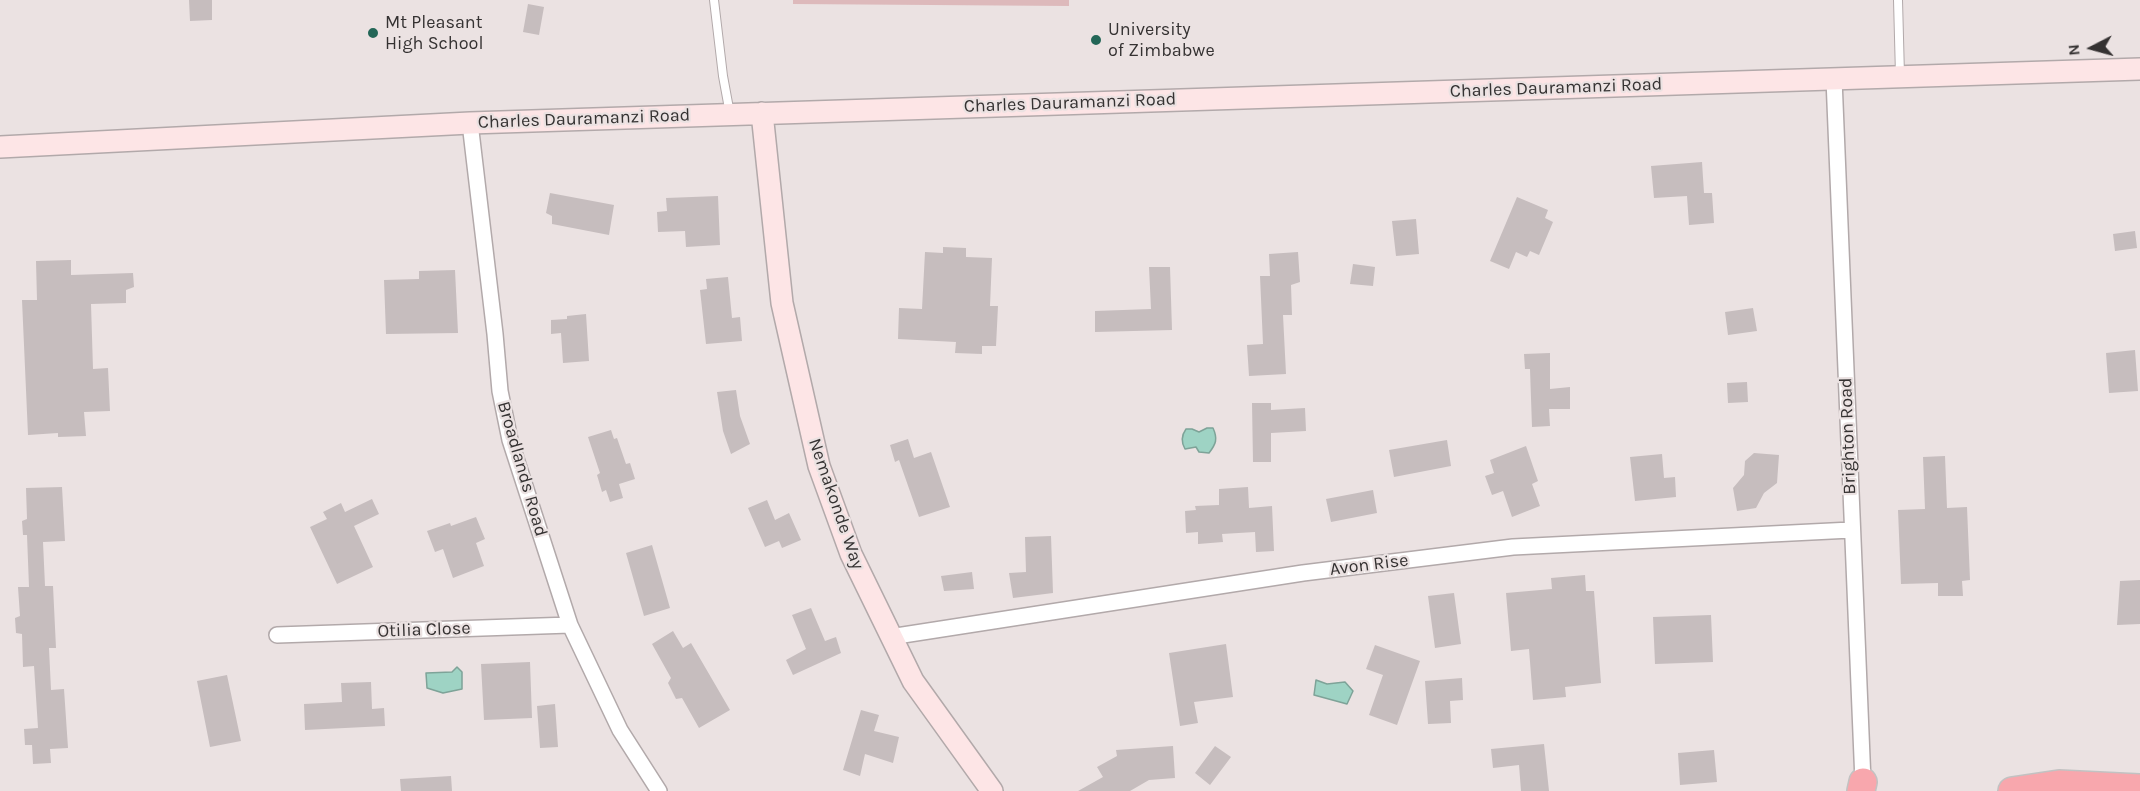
<!DOCTYPE html>
<html>
<head>
<meta charset="utf-8">
<style>
  body { margin:0 }
  #map { position:relative; width:2140px; height:791px; overflow:hidden; background:#ebe2e2; font-family:Karla,sans-serif }
  canvas { display:block }
  .north { position:absolute; left:2062px; top:18px; width:60px; height:60px; -webkit-text-stroke:4px #ebe2e2; paint-order:stroke; rotate:264deg; font-size:16px; font-weight:700; line-height:24px; text-align:center; color:#353232 }
  .north::after { content:''; display:block; margin:auto; width:21px; height:27px; background:#353232; clip-path:polygon(50% 0,100% 100%,50% 72%,0 100%) }
</style>
</head>
<body>
<div id="map">
<canvas width="2140" height="791"></canvas>
<div class="north">N</div>
</div>
<script>
const c = document.querySelector('canvas').getContext('2d');
c.lineJoin = 'round';
function paint(path, color) { c.fillStyle = color; c.fill(path, 'evenodd'); }
function stroke(path, color, width, dash) { c.strokeStyle = color; c.lineWidth = width; c.lineCap = dash ? 'butt' : 'round'; c.setLineDash(dash || []); c.stroke(path); }
function write(font, color, halo, rows, align = 'center') {
  c.font = font + ' Karla,sans-serif'; c.lineWidth = 4.5; c.setLineDash([]); c.textBaseline = 'middle'; c.strokeStyle = halo; c.fillStyle = color; for (const [text, x, y, turn = 0] of rows) {
    c.save(); c.translate(x, y); c.rotate((+turn || 0) * Math.PI / 180); c.textAlign = isNaN(turn) ? turn : align; if (halo) c.strokeText(text, 0, 0); c.fillText(text, 0, 0); c.restore();
  }
}
const green = new Path2D(`
  M793,0H1069V6L793,4Z`);
const water = new Path2D(`
  M1207,428H1213C1218,439 1216,444 1209,453L1199,452L1196,447L1185,449C1181,442 1181,436 1186,429H1192L1199,432Z
  M457,667L462,672V689L443,693L427,688L426,673L452,672Z
  M1316,680L1327,684L1345,682L1353,691L1347,704L1314,695Z`);
const building = new Path2D(`
  M189,0H212V20L190,21Z
  M528,4L544,7L539,35L523,32Z
  M1702,162L1704,193H1712L1714,223L1689,225L1687,196L1654,198L1651,166Z
  M550,193L614,205L609,235L552,224V216L546,213Z
  M718,196L720,245L686,247L685,231L658,232L657,212L667,211L666,198Z
  M1517,197L1548,210L1545,218L1553,222L1539,255L1530,251L1527,257L1516,252L1509,269L1490,261Z
  M1416,219L1419,254L1396,256L1392,221Z
  M2135,231L2137,248L2115,251L2113,234Z
  M943,247L966,248V257L992,258L990,306H998L996,346H982V354L955,353L956,342L898,339L899,308L922,309L925,252L943,253Z
  M1298,252L1300,282L1291,285L1292,315H1283L1286,374L1249,376L1247,345L1263,344L1260,276H1270L1269,254Z
  M71,260V275L133,273L134,287L126,290V303L91,304L93,369L108,368L110,411L84,412L86,436L58,437V433L28,435L22,300H37L36,261Z
  M1353,264L1375,267L1373,286L1350,284Z
  M1149,267H1170L1172,330L1095,332V311L1151,309Z
  M455,270L458,333L386,334L384,280L419,279V271Z
  M728,277L732,318L740,317L742,341L706,344L700,290L707,289L706,279Z
  M1753,308L1757,331L1728,335L1725,312Z
  M586,314L589,361L563,363L561,333L551,334V320L567,319V316Z
  M2135,350L2138,391L2109,393L2106,353Z
  M1550,353V389L1570,387V409H1549L1550,426L1532,427L1530,369H1525L1524,354Z
  M1747,382L1748,402L1728,403L1727,383Z
  M736,390L740,416L750,444L731,454L723,431L717,392Z
  M1252,403H1271V410L1305,408L1306,431L1271,433V462H1253Z
  M611,430L614,439L617,438L626,464L630,463L635,479L619,484L623,498L610,502L606,490L602,492L597,475L600,473L588,437Z
  M908,439L914,458L931,452L950,507L919,517L899,460L895,462L890,445Z
  M1447,440L1451,466L1394,477L1389,450Z
  M1526,446L1538,481L1532,484L1540,506L1512,517L1503,491L1492,495L1485,476L1494,473L1490,460Z
  M1754,453L1779,455L1777,483L1764,493L1756,508L1737,511L1733,488L1744,475L1745,461Z
  M1662,454L1664,478L1675,477L1676,497L1635,501L1630,457Z
  M1945,456L1947,508L1967,507L1970,580L1962,581L1963,596H1938V583L1901,584L1898,510L1925,509L1923,457Z
  M62,487L65,541L43,542L45,586H53L56,648H49L51,690L64,689L68,748L50,749L51,763L33,764L32,745H25L24,729L38,728L34,666L23,667L22,634L16,633L15,618L20,616L18,587H29L27,535H23L22,521L27,519L26,488Z
  M1248,487L1249,508L1272,506L1274,551L1256,552L1255,532L1222,534L1223,542L1198,544V532L1186,533L1185,511L1196,510L1195,506L1219,505V489Z
  M1373,490L1377,513L1331,522L1326,499Z
  M372,499L379,514L354,526L373,567L337,584L310,527L327,519L323,512L341,503L345,512Z
  M767,500L775,520L789,513L801,540L782,548L779,541L765,547L748,508Z
  M476,517L485,539L476,543L484,566L453,578L443,549L435,552L427,531L450,523L451,526Z
  M1051,536L1053,593L1013,598L1009,573L1026,572L1025,537Z
  M652,545L670,608L644,616L626,553Z
  M972,572L974,589L944,591L941,576Z
  M1585,575L1586,591H1594L1601,683L1565,687L1566,697L1533,700L1529,649L1511,651L1506,593L1552,589L1551,578Z
  M2140,580V624L2117,625L2120,581Z
  M1454,593L1461,644L1435,648L1428,596Z
  M811,608L825,641L836,637L841,653L793,675L786,660L806,649L792,615Z
  M1711,615L1713,662L1655,664L1653,617Z
  M673,631L683,648L691,643L730,710L699,728L682,698L676,699L668,683L671,678L652,644Z
  M1226,644L1233,697L1194,702L1198,723L1180,726L1169,653Z
  M1375,645L1420,661L1397,725L1369,715L1383,675L1366,669Z
  M530,662L532,718L484,720L481,664Z
  M227,675L241,741L210,747L197,681Z
  M1462,678L1463,700L1450,701L1451,723L1428,724L1425,681Z
  M371,682L372,709L384,708L385,726L305,730L304,704L342,702L341,683Z
  M555,704L558,747L540,748L537,706Z
  M861,710L879,715L874,731L899,737L893,763L865,754L860,776L843,770Z
  M1544,744L1549,791H1521L1519,765L1493,768L1491,749Z
  M1173,746L1175,778L1149,780L1130,791H1078L1103,777L1097,767L1117,756L1116,750Z
  M1215,746L1231,757L1210,785L1195,773Z
  M1714,750L1717,782L1680,785L1678,753Z
  M451,776L452,791H401L400,779Z`);
const lane = new Path2D(`
  M714,0L723,76L730,114
  M1898,0L1900,75`);
const street = new Path2D(`
  M1834,79L1863,782L1866,789
  M470,123L495,334L500,391L510,440L570,625L620,730L659,791
  M277,635L570,625
  M890,637L1303,573L1513,547L1851,530`);
const secondary = new Path2D(`
  M762,113L782,303L819,466L851,554L913,681L992,791
  M0,147L470,123L2140,69`);
const highway = new Path2D(`
  M1861,791L1863,782
  M2012,791L2059,784L2140,788`);
const markers = [
  [373,33,6,"#236657"],
  [1096,40,6,"#236657"]
];
const poiNames = [
  ["Mt Pleasant",385,23],
  ["High School",385,44],
  ["University",1108,30],
  ["of Zimbabwe",1108,51]
];
const streetNames = [
  ["Charles Dauramanzi Road",1556,88,-2],
  ["Charles Dauramanzi Road",1070,103,-2],
  ["Charles Dauramanzi Road",584,119,-2],
  ["Brighton Road",1848,436,-92],
  ["Broadlands Road",522,469,74],
  ["Nemakonde Way",836,504,71],
  ["Avon Rise",1369,565,-7],
  ["Otilia Close",424,630,-2]
];
paint(green, '#ddb9bb');
paint(water, '#9ed3c4');
stroke(water, '#7ea398', 1.5);
paint(building, '#c6bdbe');
stroke(lane, '#b2a9aa', 10);
stroke(street, '#b2a9aa', 18);
stroke(secondary, '#b2a9aa', 24);
stroke(highway, '#c2c2c2', 30);
stroke(lane, '#fff', 8);
stroke(street, '#fff', 15);
stroke(secondary, '#fde5e6', 21);
stroke(highway, '#f8a7ad', 27);
for (const [x, y, r, color] of markers) { const dot = new Path2D(); dot.arc(x, y, r, 0, 2 * Math.PI); c.fillStyle = color; c.fill(dot); stroke(dot, '#ebe2e2', 2); }
write('18px', '#353232', '#ebe2e2', poiNames, 'left');
write('18px', '#353232', '#ebe2e2', streetNames);
</script>
</body>
</html>
